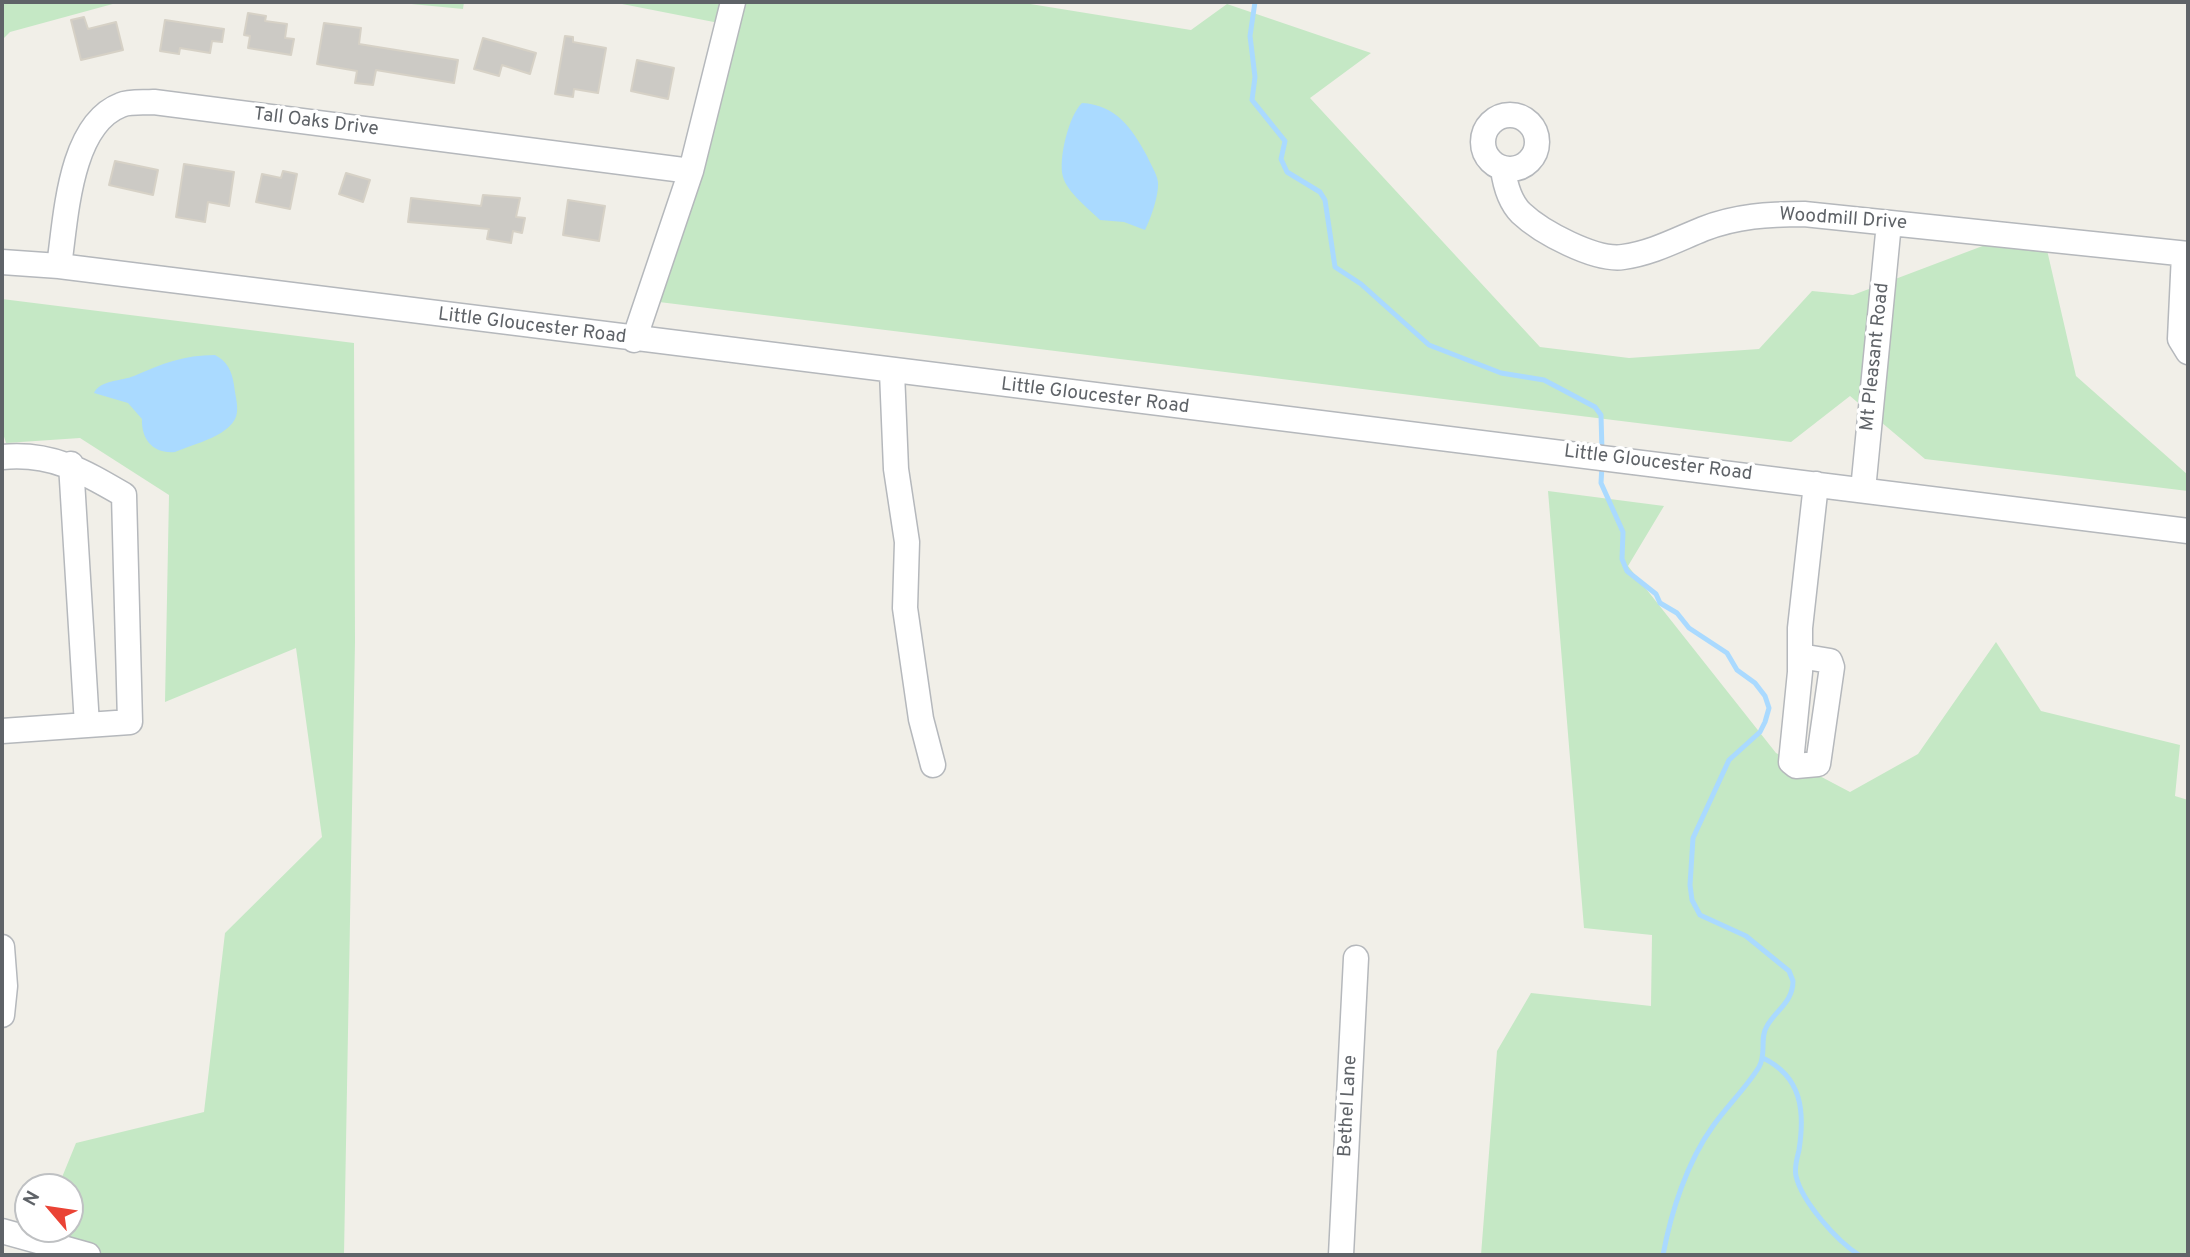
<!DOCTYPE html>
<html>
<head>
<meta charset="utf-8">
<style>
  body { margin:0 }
  #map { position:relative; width:2190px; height:1257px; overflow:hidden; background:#f1efe8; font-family:Overpass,sans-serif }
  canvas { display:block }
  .frame { position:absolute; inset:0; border:4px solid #5f6368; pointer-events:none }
  .north { position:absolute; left:14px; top:1173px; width:70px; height:70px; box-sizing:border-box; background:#fff; border:2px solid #bfc1c3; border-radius:50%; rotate:299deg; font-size:19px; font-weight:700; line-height:28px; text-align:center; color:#5f6368 }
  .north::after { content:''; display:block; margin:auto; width:24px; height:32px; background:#ea4335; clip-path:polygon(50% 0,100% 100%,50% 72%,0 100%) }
</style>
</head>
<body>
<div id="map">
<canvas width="2190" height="1257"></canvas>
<div class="frame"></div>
<div class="north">N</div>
</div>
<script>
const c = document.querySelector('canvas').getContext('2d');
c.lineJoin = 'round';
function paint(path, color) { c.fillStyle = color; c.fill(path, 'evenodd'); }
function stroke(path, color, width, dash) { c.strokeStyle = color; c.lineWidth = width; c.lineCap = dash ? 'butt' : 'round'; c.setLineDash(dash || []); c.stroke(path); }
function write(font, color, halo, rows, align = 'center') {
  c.font = font + ' Overpass,sans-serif'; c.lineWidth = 7; c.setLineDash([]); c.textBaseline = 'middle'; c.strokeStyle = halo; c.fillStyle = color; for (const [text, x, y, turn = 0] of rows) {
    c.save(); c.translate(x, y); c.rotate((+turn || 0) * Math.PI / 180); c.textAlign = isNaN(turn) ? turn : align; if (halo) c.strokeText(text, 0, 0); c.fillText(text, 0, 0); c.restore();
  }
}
const green = new Path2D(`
  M2,2H120L10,32L2,40Z
  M391,2H464L463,9Z
  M612,2H1018L1191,30L1227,4L1371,53L1310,98L1540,347L1629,358L1759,349L1812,291L1853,295L2009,236L2044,237L2076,376L2188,475V491L1925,459L1850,396L1791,442L651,301L724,24Z
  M2,299L354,343L355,642L344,1255H82L35,1242L41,1229H70V1187H58L76,1143L204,1112L225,933L322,837L296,648L165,702L169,495L80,438L6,443L2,430Z
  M1548,491L1664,506L1628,566L1776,753L1850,792L1918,754L1996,642L2041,711L2180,745L2175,796L2188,800V1255H1481L1497,1051L1531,993L1651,1006L1652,935L1584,928Z`);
const water = new Path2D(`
  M1082,103C1116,105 1132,128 1147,156C1150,163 1157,174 1158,182C1159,195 1151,218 1145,230L1124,222L1100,220C1089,209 1067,192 1063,177C1058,159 1069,115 1082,103Z
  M215,355C227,361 232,371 234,385C235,394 238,404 237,412C235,435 193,444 175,452C153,454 141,439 142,419L128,403L94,393C100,380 122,381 134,376C161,364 184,355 215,355Z`);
const stream = new Path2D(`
  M1255,2L1250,36L1255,77L1252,100L1285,141L1281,159L1287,172L1320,192L1325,200L1335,267L1361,284L1429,345L1501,373L1544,380L1595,407L1601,415L1602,451
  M1602,465L1601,483L1623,532L1622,559L1627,571L1656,594L1660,603L1677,613L1689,628L1727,653L1737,670L1755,683L1765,696L1769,708L1765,722L1760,732L1729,760L1693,838L1690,885L1692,900L1700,915L1746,936L1789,971L1793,981C1793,1002 1776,1010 1767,1026C1759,1039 1767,1053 1759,1067C1746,1088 1727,1106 1713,1126C1687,1162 1671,1212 1663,1255
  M1763,1058C1802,1077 1805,1111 1799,1150C1797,1159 1794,1167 1796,1176C1802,1202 1837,1241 1859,1255`);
const building = new Path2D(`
  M248,13L266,16L265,21L287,24L285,38L294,39L291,55L248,48L250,36L244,35Z
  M84,17L88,29L116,22L123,50L81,60L71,20Z
  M165,20L224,29L222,42L212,41L210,53L180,48L179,54L160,51Z
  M324,23L361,28L359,44L458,60L454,83L376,70L373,85L355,83L357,71L317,64Z
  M565,36L573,37V42L606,48L598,93L574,89L573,97L555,94Z
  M483,38L536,53L530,74L502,65L499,76L474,69Z
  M637,60L674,68L668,99L631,91Z
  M115,161L158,170L153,195L109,185Z
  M184,164L234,172L229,206L208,202L205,222L176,217Z
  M283,171L297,174L290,209L256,202L262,174L281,178Z
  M346,173L370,180L363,202L339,194Z
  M483,195L520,198L516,217L525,218L522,233L513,231L511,243L487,239L489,229L408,222L411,198L481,206Z
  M568,200L605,206L599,241L563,235Z`);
const minor = new Path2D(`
  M1483 142a27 27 0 1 1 54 0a27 27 0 1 1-54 0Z
  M1503,169C1505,184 1510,202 1521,213C1541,232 1595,261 1623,257C1652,253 1676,240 1703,229C1736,216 1769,214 1804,214L2188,254
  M2184,254L2180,339L2188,352
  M2,262L59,266L2188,531
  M59,266C66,219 69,125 121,105C130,101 144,103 154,102L691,171
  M634,340L691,171L733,2
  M892,372L896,469L907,542L905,608L921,719L933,765
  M2,457C51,452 83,471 124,495L130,722L2,731
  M71,464L87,725
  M1863,490L1889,223
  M1800,656L1830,661L1832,667L1818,764L1796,766L1791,762L1800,672V628L1816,484
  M2,947L5,986L2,1015
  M2,1231L88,1255
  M1341,1255L1356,958`);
const streetNames = [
  ["Tall Oaks Drive",316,123,7],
  ["Woodmill Drive",1843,220,4],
  ["Little Gloucester Road",532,327,7],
  ["Mt Pleasant Road",1876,357,-84],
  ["Little Gloucester Road",1095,397,7],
  ["Little Gloucester Road",1658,464,7],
  ["Bethel Lane",1349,1106,-87]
];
paint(green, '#c5e8c5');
paint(water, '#aadaff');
stroke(stream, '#aadaff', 5);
paint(building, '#cccac5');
stroke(building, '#d6d1c6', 2);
stroke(minor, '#b5b8bc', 27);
stroke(minor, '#fff', 24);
write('19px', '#5f6368', '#fff', streetNames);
</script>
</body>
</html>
